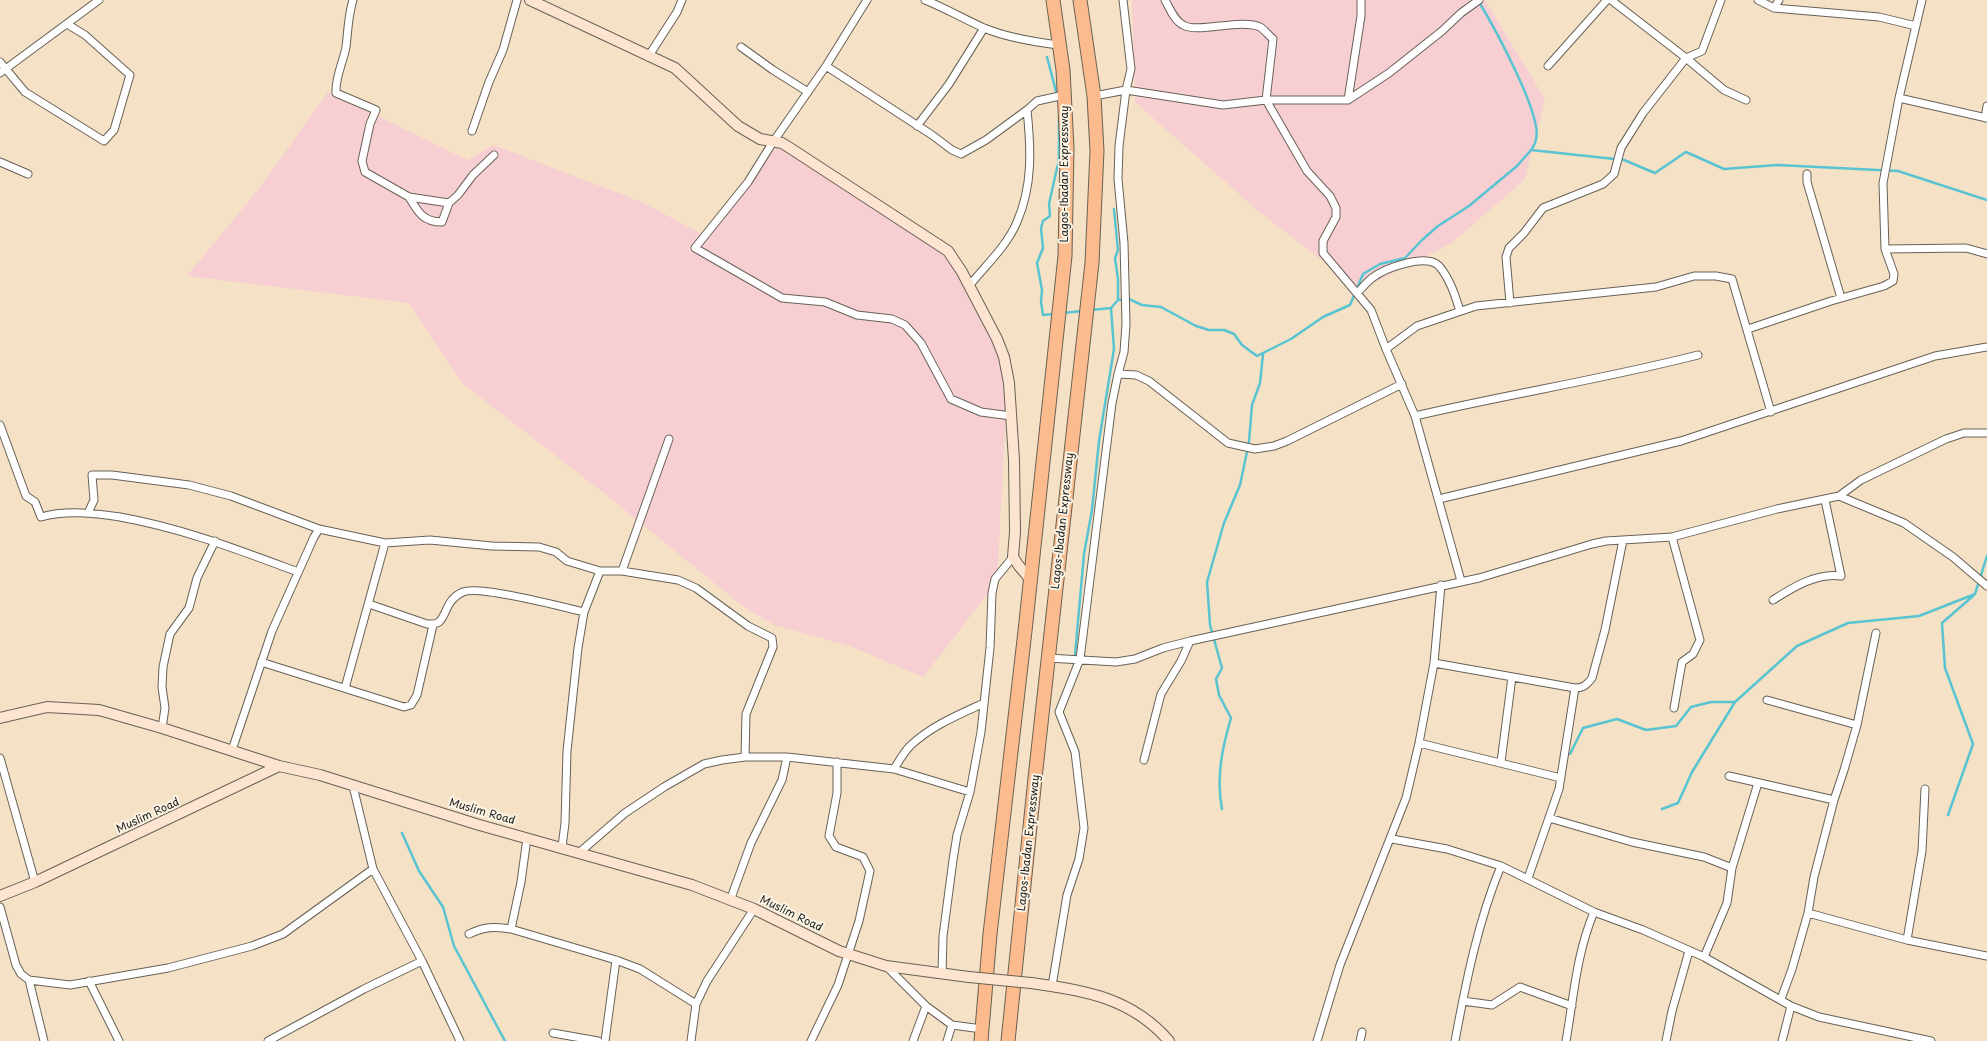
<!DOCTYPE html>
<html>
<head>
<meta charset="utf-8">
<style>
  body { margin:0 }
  canvas { display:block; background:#f5e1c5 }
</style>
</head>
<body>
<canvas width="1987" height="1041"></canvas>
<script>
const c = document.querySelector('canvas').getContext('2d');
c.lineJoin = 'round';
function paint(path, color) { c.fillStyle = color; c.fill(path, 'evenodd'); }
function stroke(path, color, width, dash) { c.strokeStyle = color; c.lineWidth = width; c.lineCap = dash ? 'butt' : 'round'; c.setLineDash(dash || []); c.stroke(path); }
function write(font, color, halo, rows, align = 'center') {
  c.font = font + ' "Playpen Sans",sans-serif'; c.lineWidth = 4; c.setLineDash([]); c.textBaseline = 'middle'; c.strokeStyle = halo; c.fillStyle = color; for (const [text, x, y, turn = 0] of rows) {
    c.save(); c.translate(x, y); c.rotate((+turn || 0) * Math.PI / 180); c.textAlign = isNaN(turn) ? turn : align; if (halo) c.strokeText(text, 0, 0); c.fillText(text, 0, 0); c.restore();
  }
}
const built = new Path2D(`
  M1132,0H1485L1545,99L1525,179L1452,243L1360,290L1257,210L1135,102Z
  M328,92L468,160L493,145L642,202L709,238L777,146L955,261L1008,371L997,582L923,677L850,646L774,625L740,604L604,493L463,384L409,303L187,276L261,186Z`);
const stream = new Path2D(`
  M1479,2C1493,25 1543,116 1536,139C1536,143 1533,147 1531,150
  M1047,57L1057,95
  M1114,209L1118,250L1115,258L1118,279V300
  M1091,310L1111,308L1118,300L1129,299L1142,305L1161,307L1196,326L1209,330H1224L1234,334L1242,345L1257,356L1291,339L1323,317L1350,305L1363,274L1380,264L1405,258L1422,240L1438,226L1469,206L1517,166L1531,150L1624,160L1655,173L1686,152L1724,169L1777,165L1898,171L1987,200
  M1063,313L1082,311
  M1054,314L1043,315L1041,302L1042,290L1037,263L1043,248L1041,228L1043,221L1050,216L1049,204L1059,159V118
  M1075,655L1084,554L1092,510L1099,441L1114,349L1111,308
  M1570,754L1583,728L1617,719L1646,730L1676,726L1691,707L1711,702H1735
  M1222,809C1216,778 1222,748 1231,718L1219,695L1216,679L1222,668L1210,625L1207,582L1224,523L1240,485L1249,442L1252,405L1260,383L1263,354
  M1662,809L1678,803L1692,772L1735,702L1797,646L1848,623L1919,616L1975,594L1987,556
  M1948,815L1973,744L1945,668L1942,623L1973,596
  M402,833L419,871L443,907L454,946L505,1041`);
const street = new Path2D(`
  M353,0C348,16 348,31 346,47C343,63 335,77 336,93L376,110L370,124L362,161L365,172L409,197L449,203L458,195L473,175L494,155
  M867,0L826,66L773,142L748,182L695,248L782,298L825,302L857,315L892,319L905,325L921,343L951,399L981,412L1011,416
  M925,0C945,8 964,19 984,28C1008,38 1034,42 1059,45
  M1165,0C1170,9 1174,20 1183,25C1198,34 1241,18 1260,27C1264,29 1269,36 1273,39L1266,100L1307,171L1330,196L1336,208V217L1323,241V253L1371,310L1386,349L1415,416L1461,581
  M1611,0L1686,58L1724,90L1746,100
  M1758,0L1774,8L1879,17L1916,26
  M1774,8L1779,0
  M741,47L773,70L808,92
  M648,57L677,12L682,0
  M0,62L25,92L104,141L114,130L130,75L85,35L67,24
  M826,66L932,135L952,150L961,154L986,140L1027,110
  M1548,66L1607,0
  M0,73L99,0
  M1094,96L1126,90L1223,105L1266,100H1348L1389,73L1442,31L1461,13L1479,0
  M1899,98L1987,118
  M1348,100L1361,16V0
  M1985,118L1987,106
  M917,126L949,84L984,28
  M472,131L489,82L503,50L517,0
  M0,162L28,174
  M1807,174V182L1841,298
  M409,197C418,212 423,222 442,222L449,203
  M1885,249L1966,248L1987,254
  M969,286C985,266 1007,246 1017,222C1033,185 1031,148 1027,110L1037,101L1064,95
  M1357,293C1362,288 1367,282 1372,278C1385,268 1426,253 1439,266C1450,279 1455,295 1460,311
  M1510,303L1506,257L1509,248L1524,233L1543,208L1603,184L1614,174L1621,148L1643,113L1686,58L1702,51L1721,0
  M1748,329L1831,301L1884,286L1893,281L1894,274L1885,249L1883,183L1899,98L1922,0
  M1386,349L1417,326L1476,306L1656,287L1694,276H1716L1732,279L1771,412
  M1118,374L1136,375L1149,381L1228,443L1255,449L1274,446L1287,441L1402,384
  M1415,416C1509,394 1604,379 1698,355
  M0,425L26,496L35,502L41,517C66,510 94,513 120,517C182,528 239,550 298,572
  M1839,496L1861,480L1946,439L1964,433H1987
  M1439,499L1681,441L1935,356L1987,347
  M88,513L94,500L92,475H112L189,485L231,496L319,529L385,543L430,540L492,546L539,547L556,552L567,561L600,571H622L678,580L696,588L748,626L772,638L773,647L746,714L745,757
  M1672,537L1700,640L1693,654L1682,662L1674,708
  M622,571L669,439
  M1773,600C1792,588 1817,572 1841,576L1825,500
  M369,604L427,624C430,624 435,625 439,622C447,615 446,599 463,592C479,585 563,607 584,612
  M1048,658L1116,662L1135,659L1163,648L1190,641L1479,578L1592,544L1606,541L1672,537L1777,509L1839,496L1904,523L1953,557L1987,586
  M261,662L404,707L411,705L417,695L433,625
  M1434,663L1575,688
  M345,688L385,543
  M1767,700L1857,725
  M162,728L165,708L162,687L163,667L170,634L189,608L197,578L215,541
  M1419,743L1561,778
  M232,750L272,631L314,537L319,529
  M0,758L35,882
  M1144,760L1161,694L1181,661L1190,641
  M1501,762L1512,677
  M894,769C899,761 904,752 910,746C931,726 958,715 984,703
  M1729,776L1834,800
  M353,786L373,869L422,961L460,1041
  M1549,818L1632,842L1704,857L1732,868
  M1392,839L1447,849L1501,866L1594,912L1643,930L1704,957L1791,1006L1819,1017L1931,1041
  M562,847L565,823L567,751L578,648L584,612L600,571
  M580,852L625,813L664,787L704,764L722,760L745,757H787L894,769L970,792
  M1528,878L1559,789L1575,688C1583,688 1587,685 1592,678L1605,630L1623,540
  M731,898L751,843L782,780L787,757
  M0,907L16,965L21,974L29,980L70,985L168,968L252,946L283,934L373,869
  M1808,913L1907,940L1987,956
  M511,929L521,882L527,838
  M469,934C483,927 495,926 511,929L616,960L640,969L696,1004
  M1907,940L1922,851L1925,789
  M1704,957L1727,903L1732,868L1758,783
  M886,966L926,1006L952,1025L982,1029
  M942,974L943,936L953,860L957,835L970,792L981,732L990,648L992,593L995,579L1013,557
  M29,980L44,1041
  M89,981L119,1041
  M1052,986L1067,895L1079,859L1084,828L1075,752L1059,712L1080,659L1112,403L1118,374L1124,352L1126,324L1124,243L1118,179L1119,146L1126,90L1131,69L1123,0
  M1781,999L1792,969L1808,913L1814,877L1834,800L1844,770L1857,725L1876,633
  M1463,1001L1492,1005L1520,987L1572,1006
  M553,1033L598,1041
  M268,1041L364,989L422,961
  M605,1041L616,960
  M691,1041L696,1004L707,981L754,909
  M811,1041L838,985L859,921L870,871L863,857L836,847L829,836L837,793V762
  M913,1041L926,1006
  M947,1041L952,1025
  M1317,1041L1340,965L1406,798L1419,743L1434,663L1441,585
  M1360,1041L1362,1032
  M1455,1041C1466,982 1478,921 1501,866
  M1566,1041C1574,996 1576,955 1594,912
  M1666,1041L1672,1011L1689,951
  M1782,1041L1791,1006`);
const secondary = new Path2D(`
  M530,0L675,68L738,126L760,139L782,143L790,148L948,251L962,272L997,339L1004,357L1009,383L1014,460L1015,532L1013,557L1019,566L1031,580
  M0,718L47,707L99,710L162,728L279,766
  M0,896L35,882L279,766L320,775L476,824L692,885L754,909L839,951L886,966L969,977
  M1031,983C1084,990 1132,998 1169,1041`);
const highway = new Path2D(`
  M981,1041L990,934L1025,631L1065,256L1067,148L1063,70L1053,0
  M1008,1041L1035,778L1092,263L1097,151L1094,96L1080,0`);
const secondaryBridge = new Path2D(`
  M969,977L1031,983`);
const streetNames = [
  ["Lagos-Ibadan Expressway",1065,174,-90],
  ["Lagos-Ibadan Expressway",1063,521,-84],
  ["Muslim Road",482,812,16],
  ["Muslim Road",148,816,-25],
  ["Lagos-Ibadan Expressway",1029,843,-84],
  ["Muslim Road",791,914,26]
];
paint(built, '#f7cfd2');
stroke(stream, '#58c4d1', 2.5);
stroke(street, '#686157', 9);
stroke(secondary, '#686157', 12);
stroke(highway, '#686157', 15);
stroke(street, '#fff', 7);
stroke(secondary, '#fde4d1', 10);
stroke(highway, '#fbbb8c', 13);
stroke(secondaryBridge, '#686157', 12, []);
stroke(secondaryBridge, '#fde4d1', 10);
write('11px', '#1c1c1c', '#fcf5e5', streetNames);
</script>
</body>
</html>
